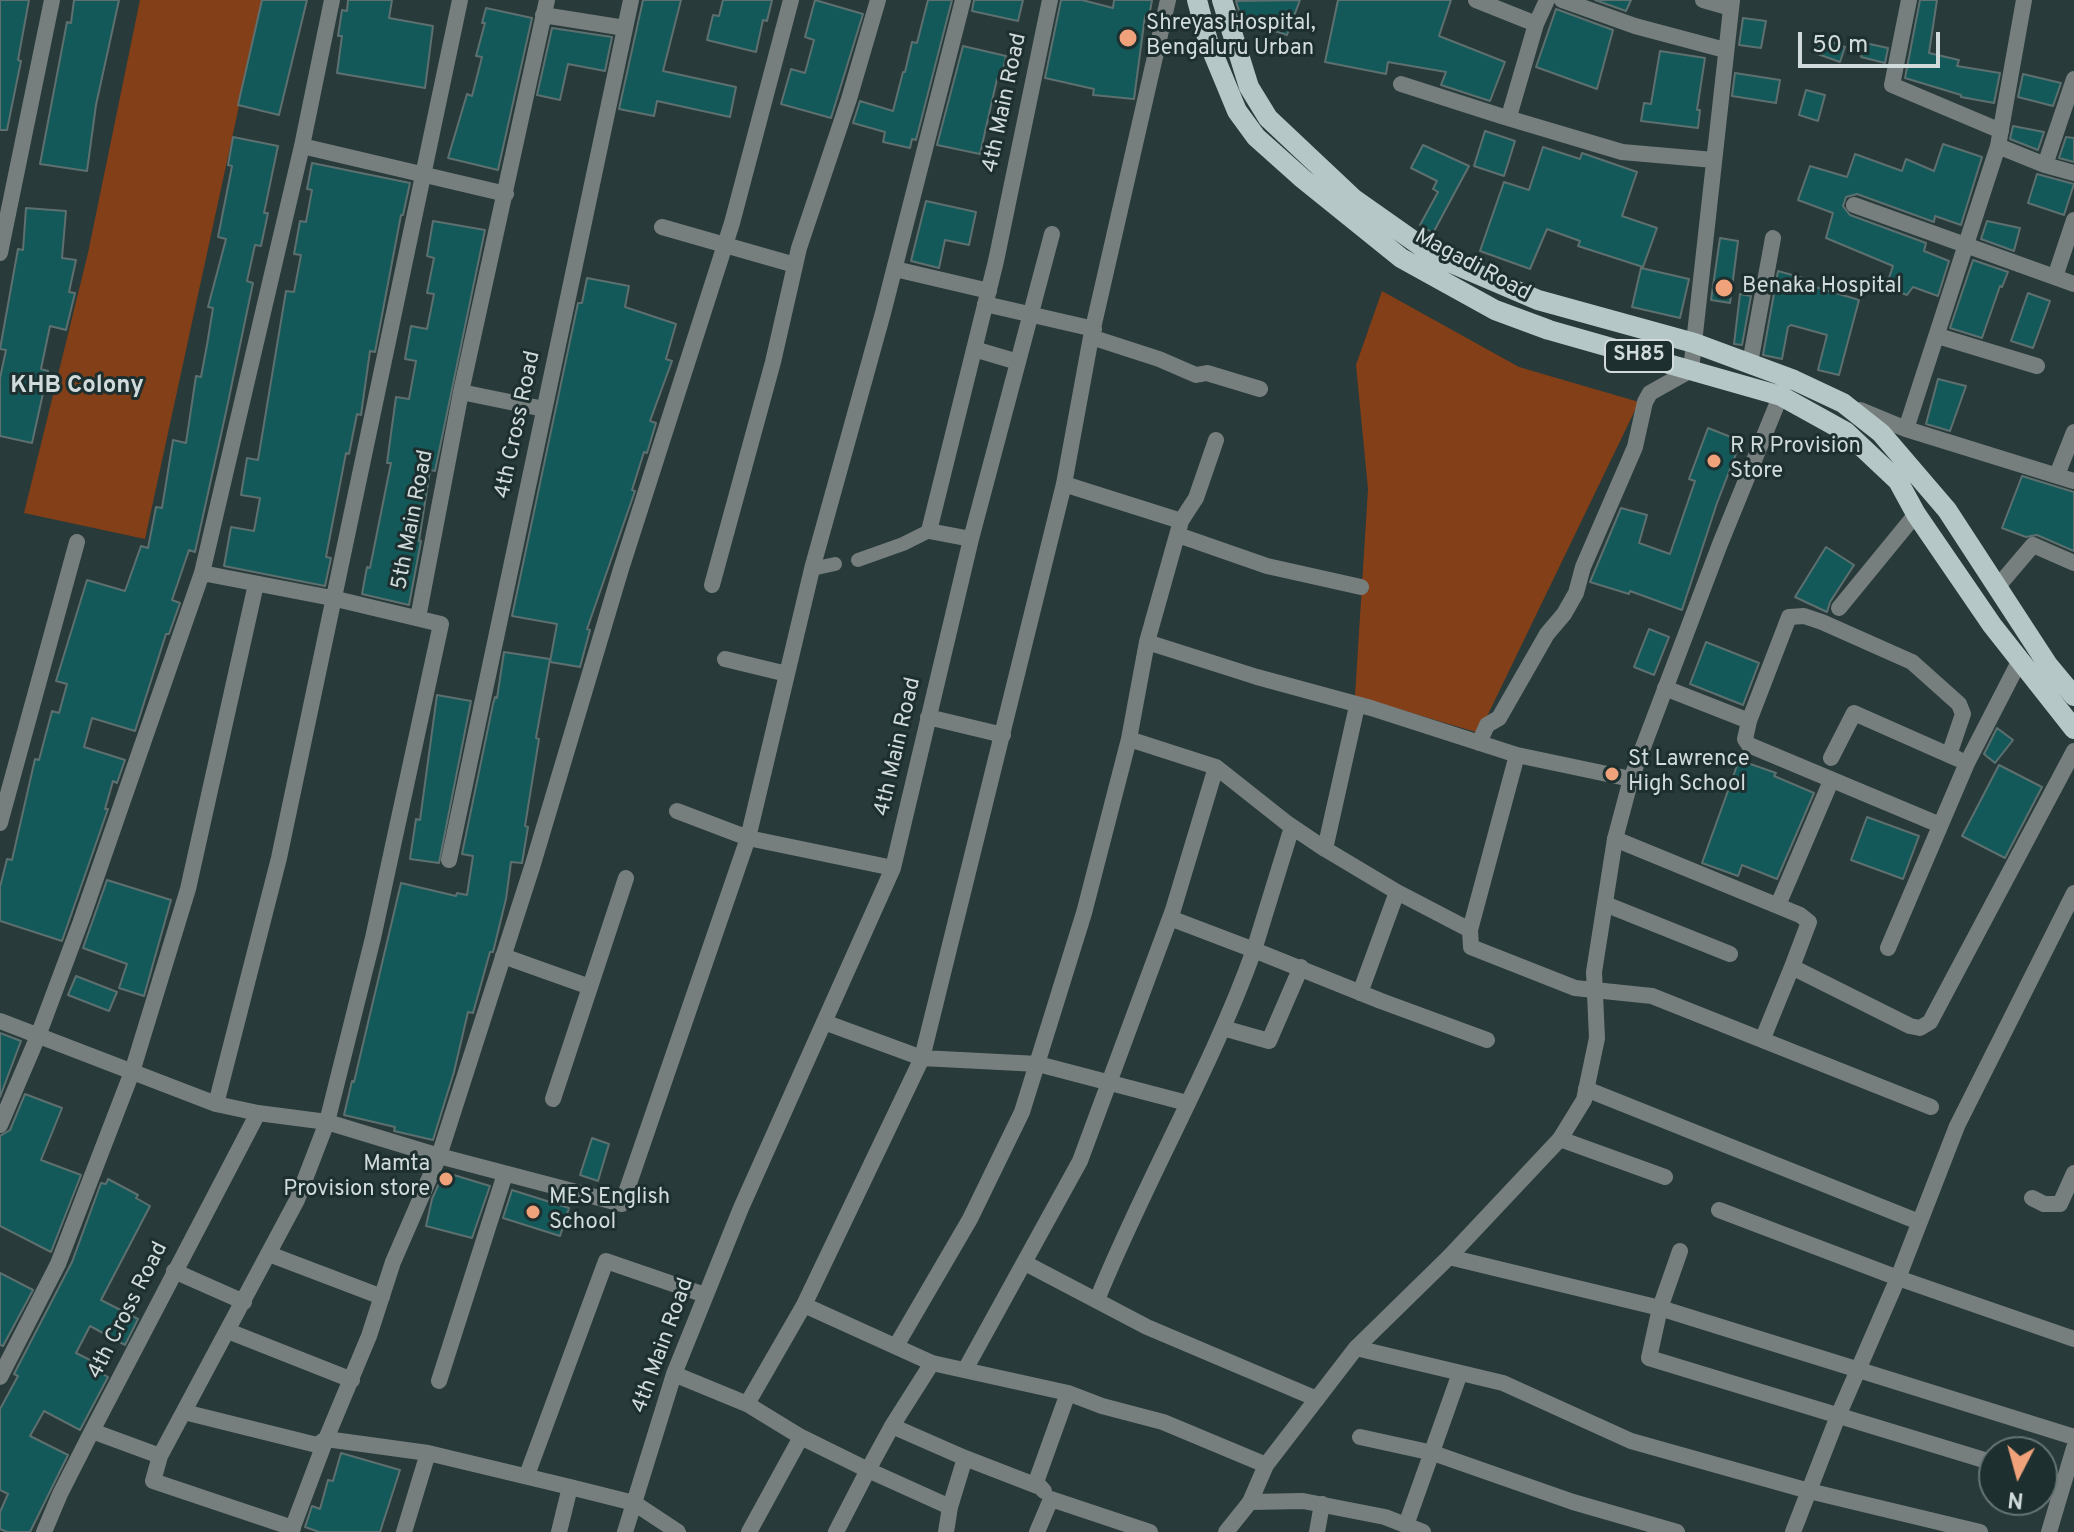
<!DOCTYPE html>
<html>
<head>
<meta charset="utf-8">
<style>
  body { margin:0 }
  #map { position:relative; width:2074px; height:1532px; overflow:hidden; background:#283a3a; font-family:Overpass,sans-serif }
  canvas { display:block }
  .north { position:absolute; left:1978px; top:1436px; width:80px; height:80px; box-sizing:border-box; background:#1e2f2f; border:2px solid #667474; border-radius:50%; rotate:186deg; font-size:22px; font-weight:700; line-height:32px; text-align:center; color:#d1dbdb }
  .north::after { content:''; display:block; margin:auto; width:28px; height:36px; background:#f0a27a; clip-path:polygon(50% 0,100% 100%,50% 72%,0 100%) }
  .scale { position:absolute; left:1798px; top:32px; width:142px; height:36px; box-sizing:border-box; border:4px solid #d1dbdb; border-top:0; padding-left:10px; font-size:24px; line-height:28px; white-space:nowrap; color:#d1dbdb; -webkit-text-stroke:6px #1e2f2f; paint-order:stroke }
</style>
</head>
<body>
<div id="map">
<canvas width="2074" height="1532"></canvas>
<div class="north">N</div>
<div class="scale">50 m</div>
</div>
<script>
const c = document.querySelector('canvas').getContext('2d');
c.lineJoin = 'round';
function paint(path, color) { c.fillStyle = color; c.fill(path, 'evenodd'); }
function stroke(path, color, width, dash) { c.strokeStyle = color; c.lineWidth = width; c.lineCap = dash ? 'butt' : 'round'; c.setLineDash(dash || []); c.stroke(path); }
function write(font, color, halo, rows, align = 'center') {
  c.font = font + ' Overpass,sans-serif'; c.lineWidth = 6; c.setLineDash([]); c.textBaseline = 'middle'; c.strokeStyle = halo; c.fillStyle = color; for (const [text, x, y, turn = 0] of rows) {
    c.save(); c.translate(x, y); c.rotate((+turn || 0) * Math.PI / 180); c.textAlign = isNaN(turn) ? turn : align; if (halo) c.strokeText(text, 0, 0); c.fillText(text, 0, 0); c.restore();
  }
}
const green = new Path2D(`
  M140,0H262L145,539L24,513L88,253Z
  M1382,291L1519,367L1639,402L1479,733L1355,696L1368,489L1356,365Z`);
const building = new Path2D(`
  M0,0H29L18,60L21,61L7,130H0Z
  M74,0H119L96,105L87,171L40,164L67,22L71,23Z
  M262,0H307L279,115L238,105Z
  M348,0H392L389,18L433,26L425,88L337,73L342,36H338L342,10L347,11Z
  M643,0H681L663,71L736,87L730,117L657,101L654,116L619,109Z
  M723,0H772L767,21L763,20L756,52L707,40L713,15L719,16Z
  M815,0L863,14L831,118L781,104L791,69L805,73L814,40L805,37Z
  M928,0H952L916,140L912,139L910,148L883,142L885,132L853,123L860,101L893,111L903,72H905L912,42L917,43Z
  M974,0H1023L1018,21L972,11Z
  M1061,0H1082L1113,8L1114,0H1152L1149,17L1145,16L1134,99L1093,95L1094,89L1045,78Z
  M1300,0L1287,35L1256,25L1254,30L1244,27L1236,1Z
  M1338,0H1451L1439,36L1505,62L1490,101L1441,85L1446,72L1388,62L1386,74L1325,62Z
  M1595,0H1631L1626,11Z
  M1920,0H1937L1929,53L1959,60L1957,66L2000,73L1994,103L1961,97V95L1905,78Z
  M486,8L532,18L498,170L448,158L467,94L472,96L482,57L476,56L485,23H482Z
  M1556,9L1613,30L1597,89L1536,67Z
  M1743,18L1766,21L1761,48L1739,45Z
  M552,28L612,37L605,71L568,64L560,100L537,95Z
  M1821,38L1845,47L1840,62L1815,53Z
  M1865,43L1888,48L1885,63L1861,57Z
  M963,46L1006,56L1001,80L997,79L980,154L937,145Z
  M1660,51L1705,58L1697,110H1700L1698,128L1641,121L1644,103L1651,104Z
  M1735,73L1780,80L1776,103L1732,96Z
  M2023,74L2061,83L2053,106L2018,97Z
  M1806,90L1825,95L1818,121L1799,115Z
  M2013,126L2044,132L2038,150L2010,139Z
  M1485,131L1515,141L1504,176L1474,166Z
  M233,137L278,146L264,213H268L261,246L255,245L247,281L253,283L226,412L195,552L189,550L172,600L180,603L169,634H166L135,731L92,718L84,747L125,760L117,783L113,781L105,809H108L62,941L0,921V887L7,859L12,860L35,759L39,760L52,711L59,713L67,684L56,681L87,580L125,591L141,546L148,548L156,507L162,508L173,440L186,443L196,376L201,377L207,345L213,308L208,307L226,239L218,237L232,166L228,165Z
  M2066,137L2074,138V162L2059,158Z
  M1943,144L1982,157L1961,225L1935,216L1934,222L1857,194L1846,197L1843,206L1850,215L1926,243L1924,251L1949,261L1938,296L1913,287L1907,295L1886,287L1893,266L1826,238L1833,213L1798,200L1810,166L1847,177L1855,154L1902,171L1906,159L1934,171Z
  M1423,145L1469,166L1433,233L1420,225L1438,192L1433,189L1437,181L1411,168Z
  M1543,147L1580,159L1582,153L1637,172L1622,216L1657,228L1643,267L1578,246L1580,241L1547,229L1530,269L1480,251L1504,182L1529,190Z
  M312,163L410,183L403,215H401L375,352L370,351L361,415L357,414L349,454L346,453L326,557L331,558L325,586L224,566L231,527L254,531L260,498L241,495L247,458L258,460L286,291L294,292L301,255L294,254L300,221L306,222L312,190L307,189Z
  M2037,174L2074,184L2064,215L2028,203Z
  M926,201L976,212L969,245L945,240L939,268L911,261Z
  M26,208L66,211L62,258L76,260L69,292L75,293L66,330L50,326L41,369L48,371L32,443L0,436V378L6,350L0,349L18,249L23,250Z
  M433,221L485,230L435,471L430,470L419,541H421L409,605L362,594L367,567L370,568L391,463H387L396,397L409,399L416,361L405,359L411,326L427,329L434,294L427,293L434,258L427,256Z
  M1987,221L2020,228L2014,251L1981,239Z
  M1720,238L1738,241L1730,303L1711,300Z
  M1973,260L2008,272L2002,287L2000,286L1982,338L1950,328Z
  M1641,268L1689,279L1680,318L1632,307Z
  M1778,271L1803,278L1802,283L1859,300L1839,375L1818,370L1827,335L1791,325L1788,327L1782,359L1763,355Z
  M587,278L629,286L625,307L676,324L666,359L672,361L650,421L656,423L647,453L644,452L632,490L635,491L587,629L590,630L580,667L550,662L557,624L512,616L578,303H582Z
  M2028,293L2050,301L2033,348L2011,341Z
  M1740,294L1751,296L1742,345L1734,344Z
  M1938,379L1966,386L1950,431L1926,424Z
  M1708,428L1741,441L1717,503L1682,610L1630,591L1629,594L1590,582L1621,508L1647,515L1639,543L1670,554L1695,481L1689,479Z
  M2022,476L2074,492V551L2037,535L2026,537L2002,528Z
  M1826,547L1854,565L1830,602L1827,612L1795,597Z
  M1649,629L1669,637L1654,675L1634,667Z
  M1706,642L1759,663L1743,705L1690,684Z
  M504,652L550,659L536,738L539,739L525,826L528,827L522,863L511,862L506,899L493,952H490L473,1013L468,1012L454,1072L433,1140L394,1131L395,1127L344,1115L352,1081L354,1082L401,883L456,896L457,893L467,895L473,856L462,854L493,704L495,697L497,698Z
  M437,695L471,701L439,863L410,859L416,819L420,820Z
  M1997,728L2013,740L1995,763L1984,754Z
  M1739,760L1776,773L1774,776L1814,793L1777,879L1742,865L1738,876L1702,863Z
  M1999,765L2042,787L2005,858L1962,836Z
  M1867,817L1919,836L1903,879L1851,860Z
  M107,880L171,900L144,996L119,988L127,964L83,948Z
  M76,976L117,992L109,1011L68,995Z
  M0,1033L21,1041L0,1097Z
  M25,1094L62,1108L41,1160L81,1175L51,1252L0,1226V1136L10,1130Z
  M592,1138L609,1144L598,1181L580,1175Z
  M444,1172L490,1186L472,1238L426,1226L432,1199Z
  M108,1179L138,1195L136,1198L150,1206L101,1300L138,1319L125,1345L90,1326L76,1353L98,1364L96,1367L100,1369L99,1372L108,1377L80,1430L44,1411L30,1436L68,1455L30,1532H7L0,1529V1512L8,1494L0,1490V1409L18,1376L14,1374L72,1262L101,1183L106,1184Z
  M512,1190L569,1208L560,1236L503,1218Z
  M0,1273L33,1290L3,1346L0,1345Z
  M341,1453L400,1470L380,1532H319L305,1527L312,1506L320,1509L328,1480L333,1481Z`);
const pedestrian = new Path2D(`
  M858,560L903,544L929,531
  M812,569L835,564`);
const minor = new Path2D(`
  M1476,0L1536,24
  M1562,0L1635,26L1725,50
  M1703,0L1731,8
  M1909,0L1892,85L2001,131
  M543,15L625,28
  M1401,84L1501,116L1622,152L1714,160
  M1507,117L1510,113L1536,24L1547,0
  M302,146L506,194
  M1998,146L2045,165L2074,173
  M2045,165L2074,79
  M1854,205L2074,284
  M662,227L795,265
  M0,253L52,0
  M895,269L989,291
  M2055,277L2074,220
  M985,304L1094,329
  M1938,336L2037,366
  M1091,337L1159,359L1196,375L1207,373L1260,389
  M974,349L1018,362
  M1750,363L1773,238
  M461,392L544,409
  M1860,410L1906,429L2074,481
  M1906,429L1998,146L2024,0
  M2057,475L2074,432
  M1181,521L1196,498L1216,440
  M1178,535L1267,566L1361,587
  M971,539L1052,234
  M202,573L332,598L441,624L373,938L327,1122L297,1200L160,1456L153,1481L293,1528
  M712,585L773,362L799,248L849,99L878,0
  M1999,585L2033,545L2074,563
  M1839,608L1916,514
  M418,618L461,392L547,0
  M1147,642L1257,677L1371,708L1517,755L1631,779
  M725,659L787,674
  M1665,688L1749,721
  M928,717L1003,735
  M1129,739L1216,767L1288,824L1325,849L1397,892L1470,930L1471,947L1575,988L1652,996L1931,1107
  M1479,743L1487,725L1499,718L1547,634L1564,614L1576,593L1583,567L1635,447L1645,402L1650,393L1691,370L1732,0
  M1831,758L1854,713L1958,759
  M677,811L748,838L893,868
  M0,823L77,542
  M1940,825L1749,745L1745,739L1749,721L1789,617L1804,616L1822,622L1912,662L1959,704L1963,714L1949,755
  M1615,839L1800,915L1809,922L1792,967
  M1325,849L1357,706
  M449,860L631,0
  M1605,904L1730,954
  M1778,905L1828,788
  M1170,918L1254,950L1292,827
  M1470,930L1517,755
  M1888,948L1967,763L2020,660
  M503,956L590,987
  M1360,993L1397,892
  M0,1021L216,1104L258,1113L327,1122L439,1156L622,1204L748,838L812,569L883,313L963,0
  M824,1022L922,1058L1038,1064L1187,1103
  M1223,1028L1269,1041L1301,967
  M1763,1038L1792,967L1910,1026L1920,1028L1930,1022L2074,751
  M1586,1089L1919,1222
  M553,1099L626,878
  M216,1104L279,858L460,0
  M0,1125L38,1036L81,921L202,573L302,146L332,0
  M1560,1139L1665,1177
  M2032,1198L2044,1204H2060L2074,1173
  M1719,1210L1898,1278L2074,1339
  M1680,1251L1660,1308L1649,1358L1994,1463
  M269,1254L382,1297
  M1449,1257L1660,1308L2074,1437
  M1025,1263L1147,1327L1317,1399
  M174,1271L244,1302
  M1097,1300C1145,1181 1211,1070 1254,950L1381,1001L1487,1040
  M804,1305L932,1363L1068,1393L1102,1406L1163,1422L1266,1465
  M228,1331L352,1380
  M896,1346L970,1219L1022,1112L1084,913L1129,739L1147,642L1181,521L1064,484
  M1356,1348L1503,1383L1631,1441L1809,1491L1980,1532
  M932,1363L892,1426L965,1458L1040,1487
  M966,1368L1080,1161L1173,910L1216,767
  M674,1374L747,1404L801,1437L868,1470L892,1426
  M0,1377L58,1264L132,1072L188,889L256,584
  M439,1381L505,1174
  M747,1404L804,1305L922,1058L1064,484L1091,337L1168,0
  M184,1412L317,1445L326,1439L428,1453L570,1487L559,1532
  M92,1431L160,1456
  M1360,1437L1433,1453L1573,1502L1677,1532
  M527,1475L606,1261L705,1295
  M2042,1477L2063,1484
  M570,1487L634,1503L678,1532
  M1044,1491L1036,1482L1068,1393
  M1250,1502L1303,1501L1385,1517L1423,1532
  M950,1507L965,1458
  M1406,1525L1460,1373
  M44,1532L60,1494L92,1431L258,1113
  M291,1532L326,1439L369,1336L393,1262L439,1156L533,864L621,569L732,223L791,0
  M404,1532L428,1453
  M625,1532L674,1374L741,1208L893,868L971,539L929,531L996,261L1050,0
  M749,1532L801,1437
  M836,1532L868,1470L950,1507L946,1532
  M1037,1532L1051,1499L1150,1532
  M1317,1532L1322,1504
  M1793,1532L1838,1416L1898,1278L1957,1126L2074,893
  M2049,1532L2074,1448`);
const tertiary = new Path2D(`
  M1226,1532L1250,1502L1266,1465L1356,1348L1449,1257L1560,1139L1584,1100L1597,1038L1594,972L1615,839L1631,779L1720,544L1784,387`);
const primary = new Path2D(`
  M1197,0L1208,41L1237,111L1256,137L1303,179L1401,258L1495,310L1549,330L1781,396L1846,432L1898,481L1916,514L1992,625L2074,729
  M1222,0L1249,87L1268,118L1354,199L1435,256L1538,300L1694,343L1794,380L1843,403L1881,433L1947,510L2048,665L2074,696`);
const markers = [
  [1128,38,10,"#f0a27a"],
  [1724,288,10,"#f0a27a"],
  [1714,461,8,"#f0a27a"],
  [1612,774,8,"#f0a27a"],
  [446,1179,8,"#f0a27a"],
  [533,1212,8,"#f0a27a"]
];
const shields = [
  [1639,356,68]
];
const shieldNames = [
  ["SH85",1639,356]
];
const poiNames = [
  ["Shreyas Hospital,",1146,25],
  ["Bengaluru Urban",1146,50],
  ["Benaka Hospital",1742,288],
  ["R R Provision",1730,448],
  ["Store",1730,473],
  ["St Lawrence",1628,761],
  ["High School",1628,786],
  ["Mamta",430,1166,"right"],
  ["Provision store",430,1191,"right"],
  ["MES English",549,1199],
  ["School",549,1224]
];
const streetNames = [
  ["4th Main Road",1006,103,-78],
  ["Magadi Road",1472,266,28],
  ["4th Cross Road",519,425,-78],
  ["5th Main Road",414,520,-79],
  ["4th Main Road",899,747,-77],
  ["4th Cross Road",129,1311,-63],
  ["4th Main Road",664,1346,-70]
];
const neighbourhoodNames = [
  ["KHB Colony",77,387]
];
paint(green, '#833f17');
paint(building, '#14595a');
stroke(building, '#5d706f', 2);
stroke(pedestrian, '#767f7e', 14);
stroke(minor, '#767f7e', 16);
stroke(tertiary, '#767f7e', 16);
stroke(primary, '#b5c7c6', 20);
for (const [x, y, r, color] of markers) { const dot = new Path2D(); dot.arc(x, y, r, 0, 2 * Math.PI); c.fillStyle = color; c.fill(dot); stroke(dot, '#1e2f2f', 3); }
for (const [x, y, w] of shields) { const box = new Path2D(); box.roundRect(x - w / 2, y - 16, w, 32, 6); c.fillStyle = '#1e2f2f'; c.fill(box); stroke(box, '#d1dbdb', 2); }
write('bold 20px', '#d1dbdb', null, shieldNames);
write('22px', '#d1dbdb', '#1e2f2f', poiNames, 'left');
write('22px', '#d1dbdb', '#1e2f2f', streetNames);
write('bold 24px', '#d1dbdb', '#1e2f2f', neighbourhoodNames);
</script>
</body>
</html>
